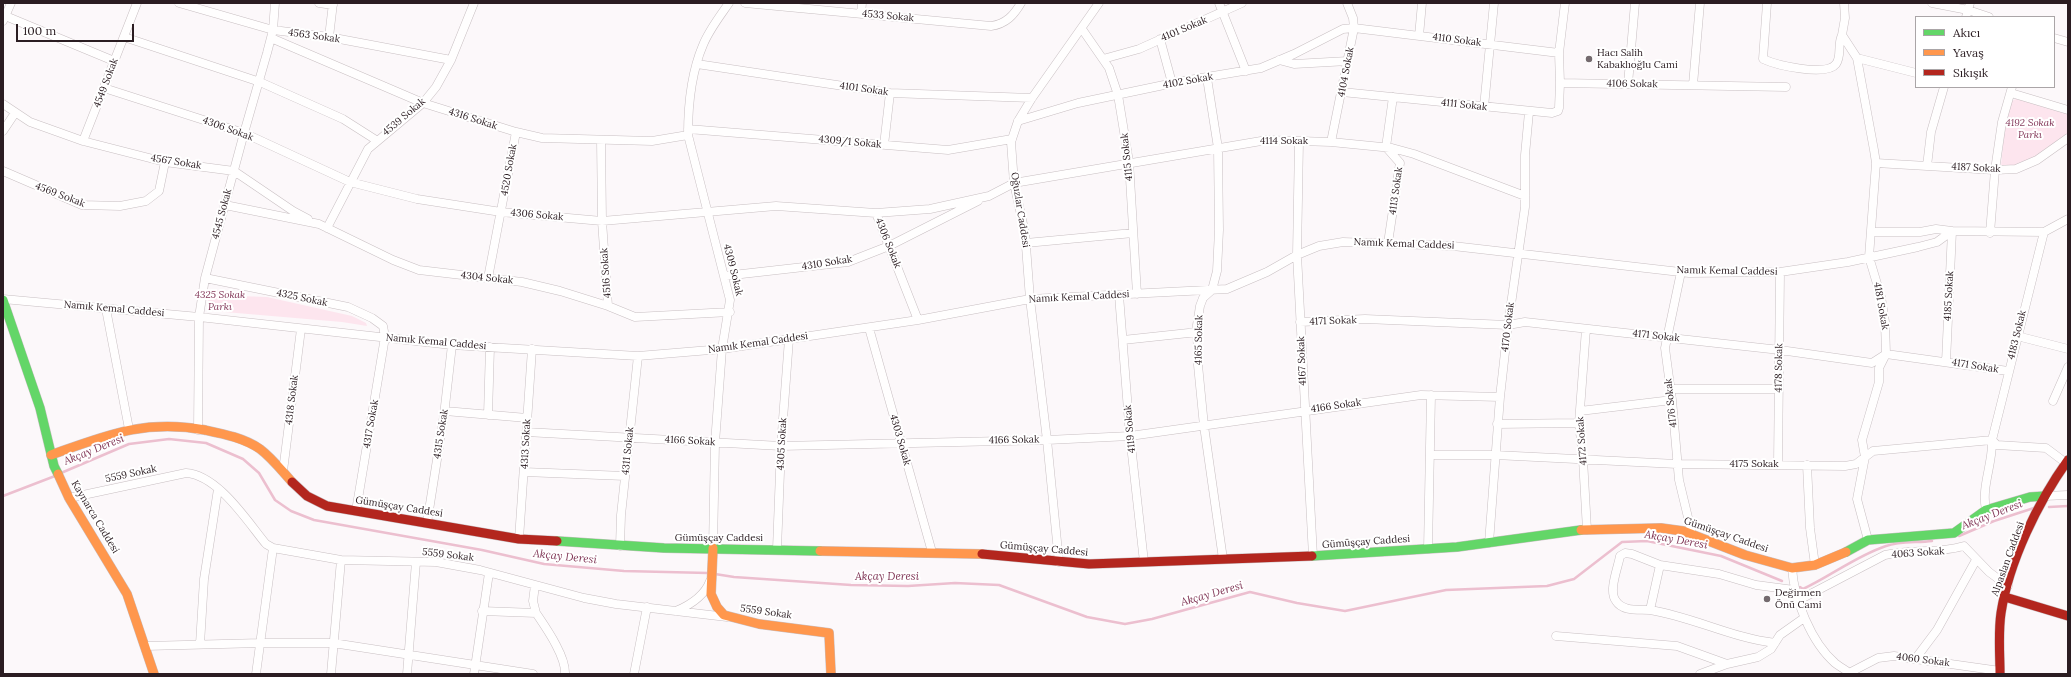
<!DOCTYPE html>
<html>
<head>
<meta charset="utf-8">
<style>
  body { margin:0 }
  #map { position:relative; width:2071px; height:677px; overflow:hidden; background:#fcf8fa; font-family:Lora,serif }
  canvas { display:block }
  .frame { position:absolute; inset:0; border:4px solid #2b1d22; pointer-events:none }
  .legend { position:absolute; left:1915px; top:16px; width:140px; height:72px; box-sizing:border-box; background:#fff; border:1px solid #aaa5a7; margin:0; padding:5px 7px; list-style:none; font-size:12px; color:#2b1d22 }
  .legend li { display:flex; align-items:center; gap:8px; height:20px }
  .legend b { width:20px; border:1px solid #aaa5a7 }
  .scale { position:absolute; left:16px; top:24px; width:118px; height:18px; box-sizing:border-box; border:2px solid #2b1d22; border-top:0; padding-left:5px; font-size:12px; line-height:14px; white-space:nowrap; color:#2b1d22; -webkit-text-stroke:3px #fff; paint-order:stroke }
</style>
</head>
<body>
<div id="map">
<canvas width="2071" height="677"></canvas>
<div class="frame"></div>
<ul class="legend">
<li><b style="height:5px;background:#63d668"></b>Akıcı</li>
<li><b style="height:5px;background:#ff974d"></b>Yavaş</li>
<li><b style="height:5px;background:#b3261e"></b>Sıkışık</li>
</ul>
<div class="scale">100 m</div>
</div>
<script>
const c = document.querySelector('canvas').getContext('2d');
c.lineJoin = 'round';
function paint(path, color) { c.fillStyle = color; c.fill(path, 'evenodd'); }
function stroke(path, color, width, dash) { c.strokeStyle = color; c.lineWidth = width; c.lineCap = dash ? 'butt' : 'round'; c.setLineDash(dash || []); c.stroke(path); }
function write(font, color, halo, rows, align = 'center') {
  c.font = font + ' Lora,serif'; c.lineWidth = 4; c.setLineDash([]); c.textBaseline = 'middle'; c.strokeStyle = halo; c.fillStyle = color; for (const [text, x, y, turn = 0] of rows) {
    c.save(); c.translate(x, y); c.rotate((+turn || 0) * Math.PI / 180); c.textAlign = isNaN(turn) ? turn : align; if (halo) c.strokeText(text, 0, 0); c.fillText(text, 0, 0); c.restore();
  }
}
const green = new Path2D(`
  M2017,98L2068,113V134L2033,158L2019,165L2001,166L2005,124L2012,101Z
  M213,289L239,296L267,297L352,316L366,323L367,326L342,322L213,311L211,310L208,300Z`);
const stream = new Path2D(`
  M61,473L129,444L169,439L206,443L243,459L259,473L275,500L291,511L314,520L482,550L544,564L624,571L708,573
  M3,496L55,476
  M2049,507L2068,506
  M1959,536L1994,521L2034,508
  M715,574L734,577L851,585L908,586L955,583L999,585L1087,617L1125,624L1152,619L1250,592L1297,603L1345,611L1446,590L1547,586L1574,579L1622,542L1647,541L1721,556L1782,581
  M1800,587L1803,589C1831,576 1856,556 1886,546C1900,541 1917,543 1932,541`);
const street = new Path2D(`
  M179,3L273,30L329,37L451,60
  M319,3L333,5
  M745,3L991,26C1006,24 1014,15 1021,3
  M1219,3L1246,71
  M1565,3L1559,53L1560,83L1786,87
  M1767,3L1763,59C1776,65 1826,77 1836,64C1842,56 1837,45 1842,35
  M1844,3L1845,18L1842,35L1857,58L1874,150L1876,163L1869,257L1881,297L1885,322L1886,354L1879,368V382L1862,440L1865,457L1857,499L1868,540
  M1932,3L1968,10L1989,17
  M861,14L862,3
  M3,15L114,61
  M1966,17L1970,3
  M3,21L11,3
  M1082,29L1109,68L1118,95L1129,162L1137,294
  M1419,36L1422,3
  M124,37L260,82L343,119L376,140
  M329,37L333,3
  M271,38L423,103L516,132L542,138L652,141L688,135
  M2054,38L2068,42
  M1160,39L1172,83
  M1857,58L1916,73
  M1103,59L1139,49L1242,3
  M1279,60L1294,64L1348,61
  M697,64L890,93L1032,98
  M1207,78L1218,148L1219,230L1217,271L1212,290L1203,298L1200,306L1197,325L1198,365L1204,426L1223,559
  M1628,84L1635,3
  M1693,85L1700,3
  M104,88L244,133L350,182L417,199L501,212L602,221L776,206L876,213L918,320
  M1342,92L1552,113L1558,111L1559,108L1560,83
  M2011,93L2068,110
  M3,104L30,122L83,141L165,162L234,171L293,211L308,219
  M1484,107L1494,3
  M1018,121L1078,103L1183,81L1261,68L1294,54L1343,29L1354,28L1559,53
  M688,129L948,150L1012,139
  M3,131L15,113
  M601,140L602,221L608,306L635,317L730,312
  M83,141L137,3
  M1299,141L1297,255L1313,556
  M1331,142L1354,28L1353,18L1347,3
  M884,145L890,93
  M1876,163L1995,170L2016,169L2037,160L2068,138
  M1927,166L1931,132L1944,87
  M3,171L82,205L120,206L146,201L159,191L165,162
  M225,205L319,224L393,260L419,270L522,282L560,291L608,306
  M876,213L930,209L989,196L1014,183L1267,140L1331,142L1392,148L1414,154L1525,196
  M327,228L368,149L423,103L436,87L451,60L474,3
  M1871,232H1920L1936,229L1952,231L1946,362
  M1990,233L1995,170L2002,122L2012,87
  M1026,243L1133,233
  M1388,243L1400,163L1386,147L1393,97
  M1681,272L1665,348L1672,400L1679,480L1692,534
  M724,276L848,262L889,246L978,201
  M205,278L348,307L372,318L383,326L385,337L356,511
  M488,278L516,132
  M1119,295L1130,436L1144,562
  M3,299L199,317L452,345L638,356L722,349L918,320L1030,299L1227,289L1267,272L1297,255L1319,246L1343,242L1453,246L1689,273L1780,272L1848,262L1918,247L1937,242L1952,231L2044,232L2068,219
  M106,309L129,429
  M1300,322L1365,319L1508,325L1525,322L1780,350L1872,363L1886,354L2008,371
  M869,328L932,552
  M1586,329L1579,423L1583,459L1587,530
  M2017,336L2068,349
  M1123,340L1198,332
  M1671,389H1778
  M2053,401L2068,367
  M445,411L527,418
  M1580,411L1672,400
  M488,415L490,347
  M1497,424L1579,423
  M198,430L199,317L205,278L244,133L267,53L273,30L275,3
  M526,432L781,446L1047,440L1130,436L1421,395L1500,397
  M1431,455H1495L1677,464L1845,466L1856,464L1873,451L1992,440L1997,445L2046,448L2066,463
  M1778,465L1780,272
  M1807,465L1810,528L1815,565
  M283,471L301,329
  M524,472L625,476
  M2045,496L2068,495
  M69,498L186,473C218,475 247,521 266,544L273,548L341,560L436,562L480,570L584,598L616,604L727,617
  M1986,510C1981,486 1993,464 1992,440L2044,232
  M427,523L444,415L452,345
  M519,539L532,349
  M1489,543L1500,397L1508,325L1525,207V155L1529,112
  M620,546L621,515L638,356
  M713,548L715,443L722,349L730,300L688,135C688,105 691,73 703,45C709,30 720,16 729,3
  M777,549L781,446L789,339
  M1428,549L1431,395
  M1059,562L1047,440L1030,299L1025,233L1014,183L1011,142L1018,121L1032,98L1099,3
  M1792,568C1794,599 1811,642 1835,663C1840,667 1846,670 1851,674
  M535,585L533,601L536,613
  M1799,600L1885,555C1912,549 1936,554 1964,546L1989,572L2008,586
  M1650,610L1660,565
  M482,611L536,613C546,628 566,656 565,674
  M676,611C690,605 705,595 710,581
  M1556,636L1677,646L1727,664
  M1775,643C1732,638 1693,617 1650,610C1639,609 1623,612 1616,601C1608,591 1618,568 1620,556L1625,553L1632,554L1660,565L1719,574L1756,585L1794,590
  M200,644L204,579L218,489
  M146,646L261,643H333L533,674
  M1916,658L1937,630L1976,560
  M1849,673L1878,658L1894,656L2000,671
  M256,674L273,548
  M331,674L341,560
  M407,674L416,562
  M474,674L489,573
  M634,674L647,607
  M1700,674L1727,664L1758,657L1771,649L1780,635L1804,618`);
const fast = new Path2D(`
  M3,300L40,408L54,466L58,474
  M557,541L664,548L820,551
  M1846,552L1868,540L1954,533L1986,510L2030,497L2045,496
  M1312,556L1457,547L1581,530`);
const slow = new Path2D(`
  M51,455C107,435 145,419 205,430C224,434 244,438 260,449C272,458 282,471 292,482
  M58,474L69,498L127,594L154,674
  M1581,530L1661,528L1683,531L1745,555L1792,568L1815,565L1846,552
  M713,548L711,594L717,607L724,615L759,624L829,633L831,674
  M820,551L982,554`);
const jam = new Path2D(`
  M292,482L307,496L327,506L519,539L557,541
  M982,554L1089,564L1312,556
  M2005,597L2068,616
  M2000,674C2000,654 1998,633 2001,613C2009,561 2038,502 2068,460`);
const markers = [
  [1589,59,4,"#746a6e"],
  [1767,599,4,"#746a6e"]
];
const streetNames = [
  ["4533 Sokak",888,16,5],
  ["4101 Sokak",1184,29,-23],
  ["4563 Sokak",314,36,8],
  ["4110 Sokak",1457,40,7],
  ["4104 Sokak",1346,72,-79],
  ["4102 Sokak",1188,81,-10],
  ["4549 Sokak",106,83,-69],
  ["4106 Sokak",1632,84,1],
  ["4101 Sokak",864,89,8],
  ["4111 Sokak",1464,105,6],
  ["4539 Sokak",404,117,-40],
  ["4316 Sokak",473,119,18],
  ["4306 Sokak",228,129,20],
  ["4114 Sokak",1284,141],
  ["4309/1 Sokak",850,142,5],
  ["4115 Sokak",1127,157,-96],
  ["4567 Sokak",176,162,9],
  ["4187 Sokak",1976,168,3],
  ["4520 Sokak",509,170,-80],
  ["4113 Sokak",1396,191,-82],
  ["4569 Sokak",60,195,21],
  ["Oğuzlar Caddesi",1020,210,81],
  ["4545 Sokak",222,214,-75],
  ["4306 Sokak",537,215,5],
  ["4306 Sokak",888,243,68],
  ["Namık Kemal Caddesi",1404,244,2],
  ["4310 Sokak",827,263,-9],
  ["4309 Sokak",733,270,76],
  ["Namık Kemal Caddesi",1727,271,1],
  ["4516 Sokak",606,273,-94],
  ["4304 Sokak",487,278,6],
  ["4185 Sokak",1949,296,-87],
  ["Namık Kemal Caddesi",1079,297,-3],
  ["4325 Sokak",302,298,12],
  ["4181 Sokak",1881,306,80],
  ["Namık Kemal Caddesi",114,309,5],
  ["4171 Sokak",1333,321,-2],
  ["4170 Sokak",1508,327,-83],
  ["4183 Sokak",2017,335,-76],
  ["4171 Sokak",1656,336,6],
  ["4165 Sokak",1199,340,-89],
  ["Namık Kemal Caddesi",436,342,5],
  ["Namık Kemal Caddesi",758,343,-8],
  ["4167 Sokak",1302,361,-92],
  ["4171 Sokak",1975,366,9],
  ["4178 Sokak",1779,368,-89],
  ["4318 Sokak",292,400,-83],
  ["4176 Sokak",1671,403,-96],
  ["4166 Sokak",1336,406,-8],
  ["4317 Sokak",371,424,-80],
  ["4119 Sokak",1130,429,-95],
  ["4315 Sokak",441,434,-81],
  ["4303 Sokak",900,440,74],
  ["4166 Sokak",1014,440,-1],
  ["4166 Sokak",690,441,3],
  ["4172 Sokak",1582,441,-94],
  ["4313 Sokak",526,444,-87],
  ["4305 Sokak",782,444,-87],
  ["4311 Sokak",628,451,-84],
  ["4175 Sokak",1754,464],
  ["5559 Sokak",131,474,-12],
  ["Gümüşçay Caddesi",399,507,9],
  ["Kaynarca Caddesi",95,517,59],
  ["Gümüşçay Caddesi",1726,535,19],
  ["Gümüşçay Caddesi",719,538],
  ["Gümüşçay Caddesi",1366,542,-4],
  ["Gümüşçay Caddesi",1044,549,5],
  ["4063 Sokak",1918,553,-4],
  ["5559 Sokak",448,555,7],
  ["Alpaslan Caddesi",2008,559,-70],
  ["5559 Sokak",766,612,8],
  ["4060 Sokak",1923,660,7]
];
const poiNames = [
  ["Hacı Salih",1597,53],
  ["Kabaklıoğlu Cami",1597,65],
  ["Değirmen",1775,593],
  ["Önü Cami",1775,605]
];
const parkNames = [
  ["4192 Sokak",2030,123],
  ["Parkı",2030,135],
  ["4325 Sokak",220,295],
  ["Parkı",220,307]
];
const waterNames = [
  ["Akçay Deresi",94,450,-22],
  ["Akçay Deresi",1992,515,-21],
  ["Akçay Deresi",1676,540,10],
  ["Akçay Deresi",565,557,6],
  ["Akçay Deresi",887,577],
  ["Akçay Deresi",1212,594,-16]
];
paint(green, '#fde5ee');
stroke(stream, '#ecbfcf', 2.5);
stroke(street, '#c8bfc2', 9);
stroke(fast, '#c8bfc2', 10);
stroke(slow, '#c8bfc2', 10);
stroke(jam, '#c8bfc2', 10);
stroke(street, '#fffefe', 8);
stroke(fast, '#63d668', 9);
stroke(slow, '#ff974d', 9);
stroke(jam, '#b3261e', 9);
for (const [x, y, r, color] of markers) { const dot = new Path2D(); dot.arc(x, y, r, 0, 2 * Math.PI); c.fillStyle = color; c.fill(dot); stroke(dot, '#fff', 1.5); }
write('10px', '#2b1d22', '#fff', streetNames);
write('10px', '#2b1d22', '#fff', poiNames, 'left');
write('italic 10px', '#84395a', '#fff', parkNames);
write('italic 11px', '#803656', '#fff', waterNames);
</script>
</body>
</html>
